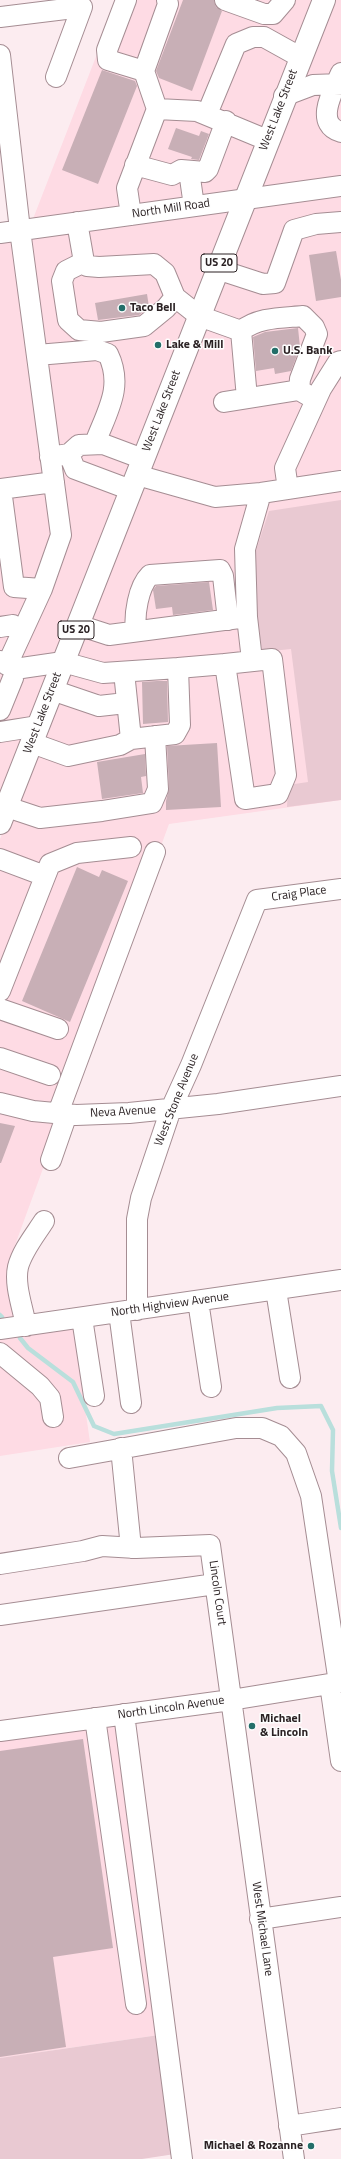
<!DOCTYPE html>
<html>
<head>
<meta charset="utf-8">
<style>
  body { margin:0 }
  canvas { display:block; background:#fcecf0 }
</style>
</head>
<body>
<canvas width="341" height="2159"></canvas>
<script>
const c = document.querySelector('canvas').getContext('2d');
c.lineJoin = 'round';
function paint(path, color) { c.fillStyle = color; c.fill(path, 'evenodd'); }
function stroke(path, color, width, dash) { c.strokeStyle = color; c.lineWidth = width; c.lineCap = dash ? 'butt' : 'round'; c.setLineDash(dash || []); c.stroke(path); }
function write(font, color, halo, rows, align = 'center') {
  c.font = font + ' "Titillium Web",sans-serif'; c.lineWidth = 3; c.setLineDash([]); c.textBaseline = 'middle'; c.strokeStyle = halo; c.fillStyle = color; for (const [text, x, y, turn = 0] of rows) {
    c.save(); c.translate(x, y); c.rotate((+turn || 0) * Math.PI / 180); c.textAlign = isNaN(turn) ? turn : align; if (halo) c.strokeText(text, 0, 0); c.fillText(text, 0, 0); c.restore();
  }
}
const built = new Path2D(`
  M118,0H318L241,196L31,224Z
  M327,0H341V181L251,193Z
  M341,191V800L169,824L7,1267L15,1323L0,1325V839L249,204Z
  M236,205L0,802V238Z
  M73,1325L90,1442L0,1456V1335Z
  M115,1723L159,2035L0,2058V1739Z`);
const green = new Path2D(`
  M341,500V800L287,807L288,785L308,782L291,649L262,652L250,569L269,511Z
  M159,2035L175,2154L142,2159H0V2058Z`);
const stream = new Path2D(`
  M0,1315L2,1317
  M20,1338L28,1348L73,1382L94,1426L114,1434L277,1408L321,1406L333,1430L332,1471L341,1528`);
const building = new Path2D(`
  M183,0H214L216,7L222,11L192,91L159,78L156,71Z
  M102,70L135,81L137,86L98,184L62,170Z
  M176,128L199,136L201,131L209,134L199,160L191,159L192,157L168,149Z
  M336,251L341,280V297L316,301L309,255Z
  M147,294L149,307L139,315L98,320L95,303Z
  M298,328L300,347L291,371L275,374L274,368L256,371L253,337L265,332Z
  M209,582L213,610L173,615L172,607L156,609L153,590L156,586Z
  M157,681H167L168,722L143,724L142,682Z
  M217,743L221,807L166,810V801L169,788L167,746Z
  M145,754L146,776L141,777L143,793L102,799L97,762Z
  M77,867L99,877L102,870L128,881L70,1022L22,1001Z
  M0,1123L15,1126L1,1163H0Z
  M83,1739L113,1948L53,1957L66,2047L0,2057V1751Z`);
const minor = new Path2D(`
  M126,0L107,50L108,60L144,71
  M225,0L264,14H273L285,0
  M0,17L82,7L56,77
  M0,55L20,230L61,535L42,589
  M341,73C334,89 313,124 341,132
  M284,96L313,85L341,84
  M157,109L144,71L168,4L167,0
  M207,114L236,44L253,37H264L300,57
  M135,165L172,175L181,170L205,172L208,169L226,121
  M189,171L194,206
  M131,215L127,188L157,109L197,111L267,140
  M77,222L84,262L87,266L99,267L154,264L165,273L175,297L199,316L241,331L247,398
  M0,233L341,186
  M84,262L66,271L62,281L68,320L79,330L101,332L144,326L166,308L175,297
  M217,269L263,284L275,283L294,230L316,224L341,222
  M241,331C258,317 282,318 303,316L314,327L317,334L300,379L299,390
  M37,355L97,350L108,354C123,385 109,408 97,438V444
  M224,402L299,390L311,397
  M69,454L75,469L131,490
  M50,457L69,454L79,445L103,444L143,459
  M137,475L215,497L261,493L341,481
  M0,489L54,482
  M1,489L14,587L42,589L7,665
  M288,489L285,468L321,389L338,362L341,361
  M247,617L252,660
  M78,625L109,635L247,617L245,549L261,493
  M0,627L13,625L22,631
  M136,631C134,615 138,587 150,575L220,570L223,576L228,620
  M272,659L286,775L278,794L245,799L225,664Z
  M0,661L15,669L63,662L103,673L178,668L180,725L175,734L131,739L120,745L68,756L32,743
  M178,668L225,664
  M124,672L131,739
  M52,690L99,706L126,703
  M0,710L13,678L15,669
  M0,732L38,726
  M7,807L40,818L102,811L152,803L158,789L155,736
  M0,859L45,876
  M0,991L50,864L77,853L131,847
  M0,1009L58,1029
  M0,1058L50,1075
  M0,1103L33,1111L76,1115L129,1113L218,1104L341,1086
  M58,1113L155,852
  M51,1160L67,1114
  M276,1290L290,1378
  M198,1301L211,1387
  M137,1310V1219L141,1198L171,1109L191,1065L257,900L341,889
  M119,1312L131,1403
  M82,1318L94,1396
  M26,1326C23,1308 14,1285 18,1267C22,1251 35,1235 44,1221
  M0,1329L341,1280
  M0,1353L40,1386L50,1398L53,1417
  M121,1448L131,1548
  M69,1458L236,1428H262L281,1436L296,1453L311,1496L339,1683
  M0,1564L83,1551L102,1546L136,1548L210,1545L294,2159
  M0,1615L215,1584
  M330,1684L341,1761
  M124,1714L182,2159
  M95,1718L136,2004
  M0,1731L231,1700L341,1682
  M260,1919L341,1907
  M289,2126L341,2118`);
const major = new Path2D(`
  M0,823L324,0`);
const markers = [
  [122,308,4,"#236e69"],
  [158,345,4,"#236e69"],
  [275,351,4,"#236e69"],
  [252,1726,4,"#236e69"],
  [311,2146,4,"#236e69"]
];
const shields = [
  [219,263,36],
  [76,630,36]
];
const shieldNames = [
  ["US 20",219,263],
  ["US 20",76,630]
];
const streetNames = [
  ["West Lake Street",279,110,-69],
  ["North Mill Road",171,209,-8],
  ["West Lake Street",162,411,-69],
  ["West Lake Street",43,713,-69],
  ["Craig Place",299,894,-8],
  ["West Stone Avenue",177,1100,-68],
  ["Neva Avenue",123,1112,-3],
  ["North Highview Avenue",170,1305,-8],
  ["Lincoln Court",217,1593,82],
  ["North Lincoln Avenue",171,1708,-8],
  ["West Michael Lane",262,1929,82]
];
const poiNames = [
  ["Taco Bell",130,308],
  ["Lake & Mill",166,345],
  ["U.S. Bank",283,351],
  ["Michael",260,1719],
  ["& Lincoln",260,1733],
  ["Michael & Rozanne",303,2146,"right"]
];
paint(built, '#fedbe4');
paint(green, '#e9c9d2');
stroke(stream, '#b9dfdc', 4.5);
paint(building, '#c8afb6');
stroke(minor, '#a58d93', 22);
stroke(major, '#a58d93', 24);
stroke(minor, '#fff', 20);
stroke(major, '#fff', 22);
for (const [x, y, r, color] of markers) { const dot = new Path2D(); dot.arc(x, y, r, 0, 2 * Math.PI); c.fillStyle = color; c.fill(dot); stroke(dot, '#fefefe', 1.5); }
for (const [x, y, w] of shields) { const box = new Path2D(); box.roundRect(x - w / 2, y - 9, w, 18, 3); c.fillStyle = '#fefefe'; c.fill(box); stroke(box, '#2a2123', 1); }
write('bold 11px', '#2a2123', null, shieldNames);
write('12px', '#2a2123', '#fefefe', streetNames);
write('bold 12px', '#2a2123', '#fefefe', poiNames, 'left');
</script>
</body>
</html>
